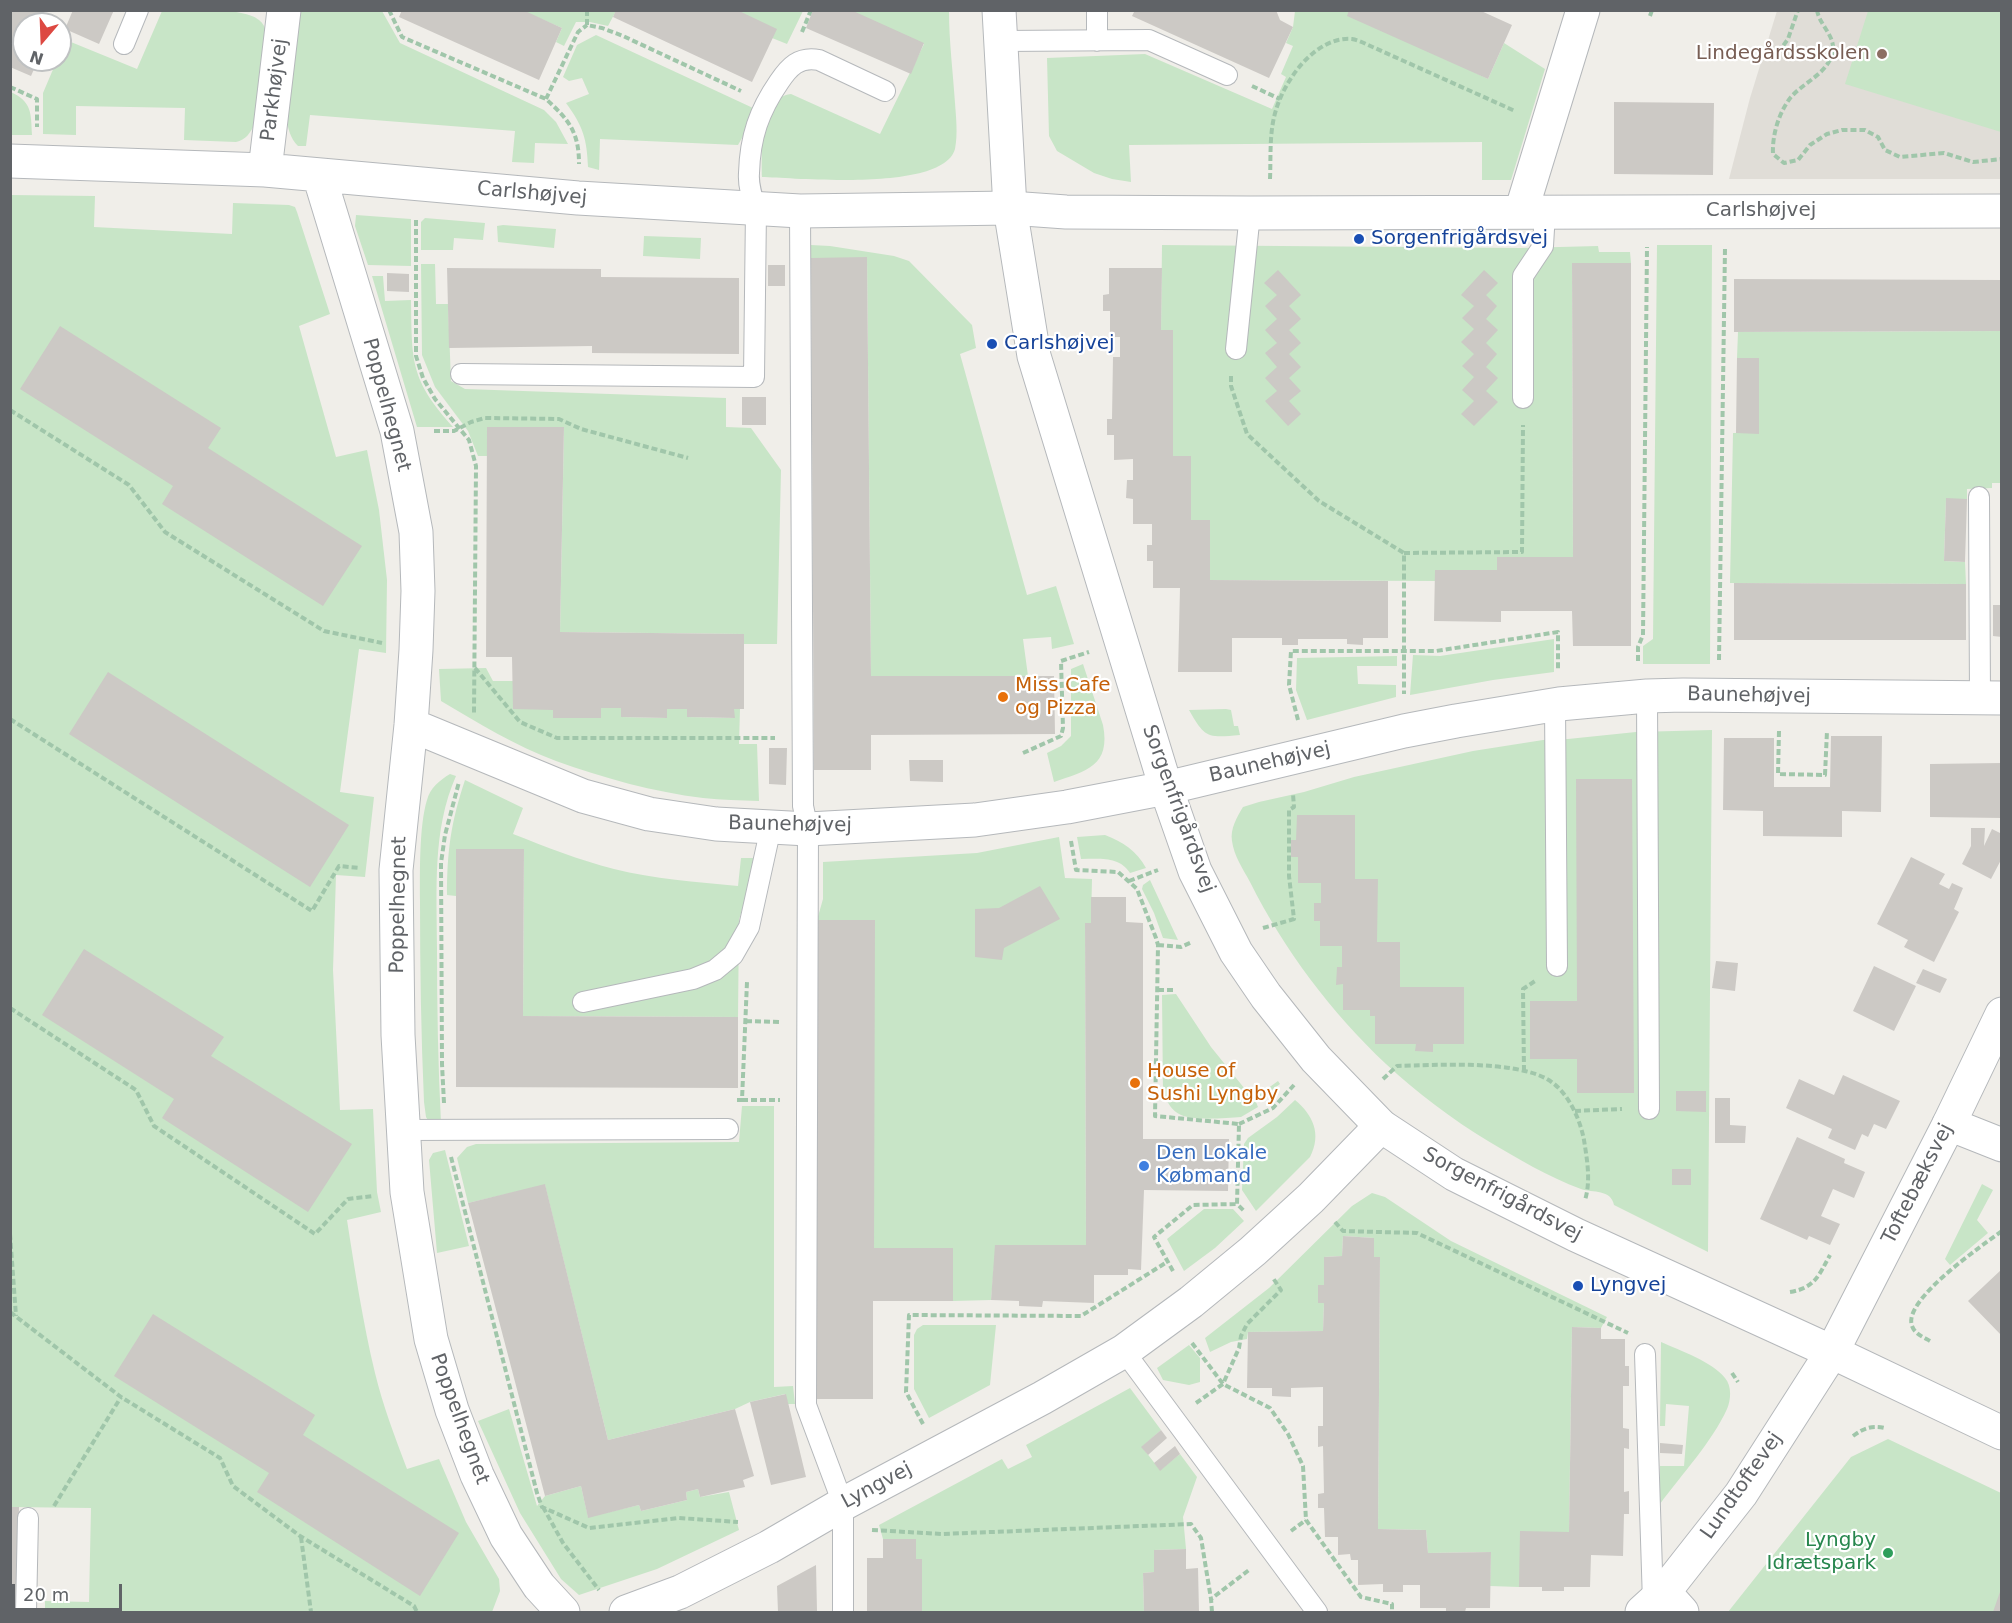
<!DOCTYPE html>
<html>
<head>
<meta charset="utf-8">
<style>
  body { margin:0 }
  #map { position:relative; width:2012px; height:1623px; overflow:hidden; background:#f0eee9; font-family:"DejaVu Sans",sans-serif }
  canvas { display:block }
  .frame { position:absolute; inset:0; border:12px solid #606367; pointer-events:none }
  .north { position:absolute; left:12px; top:12px; width:60px; height:60px; box-sizing:border-box; background:#fff; border:2px solid #bfc1c2; border-radius:50%; rotate:199deg; font-size:16px; font-weight:700; line-height:24px; text-align:center; color:#606367 }
  .north::after { content:''; display:block; margin:auto; width:21px; height:27px; background:#dd4942; clip-path:polygon(50% 0,100% 100%,50% 72%,0 100%) }
  .scale { position:absolute; left:12px; top:1584px; width:110px; height:27px; box-sizing:border-box; border:3px solid #606367; border-top:0; padding-left:8px; font-size:18px; line-height:21px; white-space:nowrap; color:#606367; -webkit-text-stroke:4px #fff; paint-order:stroke }
</style>
</head>
<body>
<div id="map">
<canvas width="2012" height="1623"></canvas>
<div class="frame"></div>
<div class="north">N</div>
<div class="scale">20 m</div>
</div>
<script>
const c = document.querySelector('canvas').getContext('2d');
c.lineJoin = 'round';
function paint(path, color) { c.fillStyle = color; c.fill(path, 'evenodd'); }
function stroke(path, color, width, dash) { c.strokeStyle = color; c.lineWidth = width; c.lineCap = dash ? 'butt' : 'round'; c.setLineDash(dash || []); c.stroke(path); }
function write(font, color, halo, rows, align = 'center') {
  c.font = font + ' "DejaVu Sans",sans-serif'; c.lineWidth = 4.5; c.setLineDash([]); c.textBaseline = 'middle'; c.strokeStyle = halo; c.fillStyle = color; for (const [text, x, y, turn = 0] of rows) {
    c.save(); c.translate(x, y); c.rotate((+turn || 0) * Math.PI / 180); c.textAlign = isNaN(turn) ? turn : align; if (halo) c.strokeText(text, 0, 0); c.fillText(text, 0, 0); c.restore();
  }
}
const education = new Path2D(`
  M1777,11H2001V179H1729L1750,98Z`);
const green = new Path2D(`
  M1349,10L1488,79L1504,43L1545,69L1511,180H1482V142L1129,145L1131,182L1112,179L1094,173L1057,151L1049,136L1047,58L1145,54L1272,109L1286,77L1281,74L1293,46L1286,43L1293,27L1295,11Z
  M162,11C183,11 244,6 259,20C263,23 265,27 266,32L255,124C250,133 246,140 236,142L184,140L185,108L76,106V135L43,134V93L57,60H60V53L66,40L137,69Z
  M298,11H382L400,43L544,110L556,122L568,144L535,143L534,163L512,162L515,131L310,115L306,146H298C290,138 288,128 286,117Z
  M523,11H616L608,26L590,22H576L564,46L556,42L562,28Z
  M737,11H803L787,44L772,38Z
  M851,11H949C949,41 953,72 955,103C956,117 958,134 955,149C943,192 798,178 762,177C762,152 758,98 791,94L880,134L924,44Z
  M1868,11H2001V132L1845,84Z
  M596,35L753,108L746,131L738,145L600,139L599,170L588,167C587,139 583,126 566,103L589,94L582,78L569,81L563,77L577,45Z
  M11,92C32,102 31,113 32,135H11Z
  M11,195L95,196L94,227L232,234L233,203L289,205L295,207L297,212L330,314L299,326L336,457L367,450L379,510L387,580L386,653L359,649L340,792L374,797L365,877L336,875L333,970L340,1110L373,1109L377,1192L381,1212L347,1220C355,1271 363,1323 375,1373C383,1406 395,1437 407,1469L439,1459L466,1522L499,1579L500,1591L492,1612H45V1601L89,1602L91,1508L11,1507Z
  M356,215L411,219V266L368,265L355,226Z
  M425,218L485,223L483,240L454,238L453,250H421V222Z
  M503,225L556,229L554,248L498,242L497,226Z
  M644,236L701,238L700,259L643,256Z
  M811,245L830,246L894,256L909,261L972,325L976,348L960,354L1027,595L1056,586L1074,644L1052,649L1051,637L1023,639L1028,676H871L867,258H811L808,249Z
  M1162,245L1521,248L1598,246L1599,252H1630L1631,263H1572L1573,557H1497V570H1435V581L1210,580V520H1191V456H1173L1161,330Z
  M1657,245H1712L1710,664H1643V646L1653,639Z
  M421,264H435L436,304H448L451,381L465,389L726,398V427L751,428L781,470L777,644H744L743,634L560,632L564,428L487,427V456H478L468,431L435,387L422,355Z
  M372,276H383L385,301L411,300C412,362 410,379 453,427H417Z
  M2001,331V483H1992V488L1967,489V499H1946L1944,561L1965,562L1966,584L1730,583L1733,433H1759V358H1737L1738,332Z
  M1554,639V672L1493,680L1410,695L1413,655L1440,656Z
  M1397,656V666H1357L1358,684L1396,685V697L1307,720L1296,690L1297,658Z
  M1083,664L1103,725C1111,766 1086,771 1054,782L1047,753L1061,746L1071,736V669Z
  M486,668L493,681H513L553,710V717L601,708H621V717L667,718V709H687V717L734,718V709H740L739,744H757L759,801C740,800 722,800 703,798C654,792 603,778 556,761C516,746 478,723 441,701L439,669Z
  M1226,709L1231,710L1234,726H1238L1240,735C1207,738 1205,738 1189,710Z
  M1712,730L1708,1252L1614,1205C1611,1189 1593,1193 1581,1189C1548,1177 1517,1158 1488,1141C1453,1120 1415,1091 1386,1064C1331,1012 1284,950 1250,882C1243,869 1234,856 1232,841C1230,829 1237,817 1243,807L1259,802L1304,792L1354,777L1473,751L1543,740L1568,739L1636,732Z
  M450,774L456,776C432,830 437,891 437,948C437,1007 438,1065 441,1123L429,1122L426,1117L424,1102C421,1035 420,968 420,901C420,873 419,826 427,800C430,788 440,780 450,774Z
  M465,780L523,808L513,834C546,847 579,860 614,869C654,879 696,882 738,886L741,858H753L756,861L739,920L738,1017L523,1016L524,850L457,849L456,896L447,895C447,851 451,822 465,780Z
  M1105,835C1123,842 1137,851 1146,868L1130,873C1119,856 1100,859 1081,859L1077,837Z
  M1059,837L1065,878L1092,879L1091,923L1085,924L1086,1245H996L991,1300L953,1301V1248H874L817,920L823,899V862L977,853Z
  M1150,880L1178,940L1163,938L1154,913L1142,889L1143,885Z
  M1176,994L1211,1047L1253,1099L1278,1081L1280,1084L1256,1102L1258,1107L1241,1117C1226,1118 1195,1121 1181,1115C1172,1111 1167,1102 1163,1093L1162,995Z
  M1295,1100C1313,1115 1322,1134 1310,1157L1256,1211L1242,1190L1244,1144L1248,1138L1277,1117Z
  M742,1106H774V1387L793,1386L795,1404H788L785,1394L750,1402L735,1409L608,1440L545,1185L468,1203L457,1158L467,1147L476,1144L739,1142Z
  M445,1150L469,1246L437,1253L429,1160L433,1153Z
  M1982,1184L1993,1190L1977,1220L1988,1233L1950,1265L1945,1259Z
  M1372,1193L1385,1197L1451,1241L1607,1317L1601,1328L1572,1327L1569,1532L1519,1587L1490,1586L1491,1552L1428,1553L1426,1530L1378,1529L1380,1257H1374V1238L1343,1236L1342,1256L1324,1257V1285L1318,1286V1303H1324L1323,1331L1248,1332L1247,1339L1231,1342L1210,1352L1205,1338L1269,1288L1352,1206Z
  M1204,1209H1233L1244,1221L1215,1248L1184,1271L1167,1239Z
  M923,1325H996L990,1385L929,1418L914,1389V1335L917,1329Z
  M1661,1342C1679,1350 1713,1362 1725,1378C1732,1386 1731,1400 1727,1409C1712,1442 1682,1474 1660,1504V1466H1684L1689,1406L1666,1404L1665,1426H1660Z
  M1189,1345L1200,1358V1382L1189,1385L1163,1380L1157,1368Z
  M1130,1388L1161,1430L1142,1447L1160,1470L1180,1454L1197,1477L1183,1517L1186,1549L1154,1550V1572L1143,1573L1144,1612H922V1560L916,1559V1539H883L879,1525L1002,1459L1008,1469L1032,1457L1026,1445Z
  M509,1409L537,1506L545,1496L581,1486L588,1517L639,1505L641,1511L687,1500L686,1492L698,1489L700,1497L729,1492L739,1530L657,1569L579,1595L561,1579L520,1513L478,1421Z
  M1888,1439L2001,1493V1612H1728L1851,1457Z`);
const building = new Path2D(`
  M10,10H39L57,19L55,24H24V60H38L31,76L10,67Z
  M73,10H114L99,44L65,29Z
  M402,10H523L562,28L539,80L399,17Z
  M616,10H737L777,29L752,82L613,17Z
  M813,10H851L924,43L911,74L806,28Z
  M1135,10H1276L1280,20L1293,27L1269,78L1132,16Z
  M1349,10H1479L1512,25L1488,79L1347,16Z
  M1614,102L1714,103L1713,175L1614,174Z
  M867,257L871,676H1054L1055,734L871,735V770H814L811,258Z
  M1572,263H1631V646H1573L1572,611H1501V622L1434,621L1435,570H1497V557H1573Z
  M768,265H785V286H768Z
  M447,268L601,269V277L739,278V354L592,353V346L449,348Z
  M1109,268H1162L1161,330H1173V456H1191V520H1210V580L1388,581V638H1363V645L1347,644V639H1298V645H1282V638H1232V672H1178L1180,588H1153V561H1147V545H1152V524H1133V499L1126,498L1127,480H1133V459L1114,460V435H1107V419H1112L1113,357H1120V337H1110V311H1103V295L1109,294Z
  M1278,270L1301,295L1289,306L1301,319L1289,330L1301,343L1289,354L1301,367L1289,378L1301,391L1289,401L1301,414L1288,426L1265,401L1277,391L1265,378L1277,367L1265,353L1277,343L1265,330L1277,319L1265,306L1277,295L1264,283Z
  M1484,270L1498,283L1486,295L1497,306L1486,319L1498,330L1486,343L1497,354L1486,367L1498,378L1486,391L1498,402L1474,426L1461,414L1474,401L1462,390L1474,377L1462,366L1474,354L1461,342L1474,329L1462,318L1474,306L1461,295Z
  M387,273L409,274V292L387,291Z
  M1734,279L2002,280V331L1734,332Z
  M60,326L221,428L208,448L362,546L323,606L162,504L173,486L20,389Z
  M1737,358H1759V434L1736,433Z
  M742,397H766V425H742Z
  M487,427H564L560,632L744,634V709H734L735,718L687,717V709H667V718L621,717V708H601V718H553V710L513,709L512,657H486Z
  M1946,498L1967,499L1965,562L1944,561Z
  M1734,583L1966,584V640H1734Z
  M1993,605H2002V637L1993,636Z
  M108,672L349,825L310,887L69,734Z
  M1831,736H1882L1881,812L1842,811V837L1763,836V811L1723,810L1724,738H1774V787H1830Z
  M769,748H787L786,785L769,784Z
  M909,760H943V782L910,781Z
  M2002,763V818L1930,817V764Z
  M1576,779H1632L1634,1093H1577V1059H1530V1001H1577Z
  M1297,815H1355V879H1378L1377,942H1400V987H1464V1044H1433V1052L1415,1051L1416,1044H1375V1016H1370V1010H1343V984L1336,985L1337,967H1342V946H1320V921H1314V903H1321V883H1298V857H1291V840H1296Z
  M1971,828H1985L1984,846L1992,829L2002,834V858L1991,879L1962,864L1971,846Z
  M456,849H524L523,1016L738,1017V1088L456,1087Z
  M1911,857L1945,874L1939,884L1949,889L1952,883L1963,888L1954,909L1959,912L1934,962L1904,947L1908,940L1877,924Z
  M1040,886L1060,919L1004,948L1002,960L975,957V909L999,908Z
  M1091,897H1126V922L1143,923V1139H1229L1228,1191L1144,1190L1141,1270L1128,1269V1275H1094V1303L1043,1301L1042,1307L1019,1306V1301L991,1300L995,1245H1086L1085,923H1091Z
  M817,920H875L874,1248H953V1301H873V1399H815Z
  M84,949L224,1037L211,1056L352,1144L308,1212L162,1118L174,1099L42,1015Z
  M1716,961L1738,963L1735,991L1712,988Z
  M1874,966L1916,986L1894,1031L1853,1011Z
  M1923,969L1947,979L1940,993L1916,983Z
  M1843,1075L1900,1101L1886,1129L1874,1124L1868,1137L1862,1134L1855,1150L1828,1138L1832,1129L1786,1108L1799,1079L1834,1095Z
  M1676,1091H1706V1112L1676,1111Z
  M1715,1098H1730V1125L1746,1126L1745,1143H1715Z
  M1797,1137L1845,1159L1844,1163L1865,1172L1854,1198L1833,1189L1821,1216L1840,1224L1830,1245L1809,1236L1807,1240L1760,1219Z
  M1672,1169H1691V1185H1672Z
  M545,1184L608,1440L735,1409L754,1476L743,1480L745,1487L700,1497L698,1489L686,1492L687,1500L641,1511L639,1505L588,1518L581,1486L545,1496L468,1203Z
  M1343,1236L1374,1238V1257H1380L1378,1529L1426,1530L1428,1553L1491,1552L1490,1608H1466L1465,1612H1446V1608H1420V1585H1403V1592H1383V1584L1358,1585V1560H1351L1350,1554L1338,1555V1537H1325L1324,1508H1318V1494L1324,1493L1323,1446L1318,1447V1426H1323V1387L1291,1388V1397L1272,1396V1388H1247L1248,1332L1323,1331L1324,1303H1318V1285H1324V1257L1342,1256Z
  M2002,1269V1336L1968,1301Z
  M153,1314L315,1415L303,1435L459,1533L420,1596L257,1492L269,1473L114,1376Z
  M1572,1327L1601,1328V1339H1625V1366H1629V1386H1623V1428L1629,1429V1449L1624,1448V1492L1629,1491V1514H1624L1623,1556L1591,1555L1590,1587H1564V1591H1542V1587H1519L1520,1531L1569,1532Z
  M786,1394L806,1477L771,1485L750,1402Z
  M1161,1430L1167,1438L1148,1455L1141,1447Z
  M1660,1443L1683,1445L1682,1454L1660,1453Z
  M1175,1446L1180,1454L1160,1471L1154,1463Z
  M10,1507H19L17,1612H10Z
  M883,1539H916V1559H922V1612H867V1558H883Z
  M1186,1549V1569L1198,1568L1199,1612H1144L1143,1573L1154,1572V1550Z
  M816,1565L817,1611L778,1612L777,1586Z
  M2002,1586V1612H1993Z`);
const path = new Path2D(`
  M389,10L402,37L546,99C569,120 579,132 579,164
  M587,10V25L602,28L623,36L741,91
  M1817,10C1819,24 1834,35 1833,49C1831,72 1804,82 1791,97C1779,112 1772,135 1773,154L1784,163L1798,160L1810,145L1827,134L1842,130H1865L1878,137L1885,150L1900,157L1944,153L1973,162L2002,159
  M1650,16L1652,10
  M802,32L811,10
  M1759,49L1772,51L1780,50L1788,39L1798,10
  M1252,86L1280,99
  M10,87L37,99V127
  M546,99L578,32L587,25
  M1270,179C1271,156 1269,132 1276,110C1285,79 1316,36 1352,39C1357,40 1362,42 1366,44L1515,111
  M416,220V356L423,378L435,399L469,440L476,466L474,713
  M1231,376V386L1247,434L1319,501L1404,553V694
  M10,410L129,485L165,532L324,631L382,643
  M434,431H454L471,422L485,418L559,419L581,429L688,458
  M1404,553L1522,552L1523,425
  M1719,660L1725,248
  M1638,661V647L1643,635L1647,247
  M475,668L520,722L557,738H775
  M10,719L312,911L339,866L360,868
  M1298,720L1289,685L1291,651H1436L1558,632V671
  M1779,731L1778,774L1825,775L1827,731
  M1023,753L1061,736L1063,728L1061,661L1089,652
  M1071,841L1076,870L1118,872L1137,889L1156,938L1158,945L1155,1116L1239,1124L1237,1204L1244,1211
  M1129,881L1158,870
  M1263,928L1294,919L1289,876V810L1294,807L1293,794
  M1158,945L1181,947L1192,942
  M1158,990H1174
  M10,1008L136,1090L154,1126L315,1234L348,1199L373,1196
  M746,1021L780,1022
  M1524,1071L1523,989L1535,981
  M1383,1079L1397,1066C1437,1065 1512,1060 1547,1079C1568,1091 1580,1119 1584,1140C1587,1159 1591,1181 1585,1200
  M737,1100H742L747,982
  M742,1100H780
  M444,1103L442,1064L441,863L445,835L459,782
  M1575,1111L1622,1109
  M1239,1124L1273,1108L1294,1085
  M451,1157L537,1493L542,1507L589,1528L679,1518L738,1522
  M1335,1222L1343,1231L1417,1233L1628,1333
  M10,1234L16,1316
  M1173,1271L1154,1237L1193,1205L1237,1204
  M1790,1292C1815,1288 1819,1275 1830,1255
  M10,1312L121,1397L220,1458L233,1486L300,1536L414,1606L417,1612
  M1930,1341C1923,1337 1915,1334 1912,1326C1902,1300 1983,1245 2002,1231
  M1192,1343L1223,1384L1270,1408L1288,1434L1303,1466L1306,1520L1361,1597L1392,1604V1612
  M1732,1373L1738,1382
  M1196,1403L1223,1384L1239,1348L1241,1336L1247,1324L1281,1290L1273,1278
  M923,1424L906,1392L909,1315L1081,1316L1167,1262
  M1853,1436C1864,1428 1872,1425 1885,1428
  M54,1506L121,1397
  M543,1507L563,1543L599,1590
  M872,1530L942,1534L1191,1524L1201,1538L1211,1599
  M1291,1531L1306,1520
  M301,1537L311,1612
  M1212,1612L1211,1599L1249,1570`);
const service = new Path2D(`
  M1000,41L1149,40L1227,75
  M1097,41V10
  M124,44L138,10
  M800,211L803,806L808,829L806,1405L843,1504V1612
  M1236,349L1250,213
  M461,374L754,377L756,209C752,197 748,185 749,173C750,137 759,111 779,82C789,67 799,56 819,60L885,91
  M1523,398V276L1543,246L1545,212
  M1979,497L1980,698
  M1647,696L1649,1109
  M1555,705L1557,966
  M583,1002L693,979L715,970L733,955L749,927L771,827
  M402,1130L728,1129
  M1124,1351L1317,1612
  M1645,1354L1653,1602
  M26,1612L28,1518`);
const minor = new Path2D(`
  M10,161L265,170L578,198L800,211L1010,208L1066,212L1250,213L2002,211
  M265,170L284,10
  M319,175L397,431L416,532L418,591L416,650L411,725L396,870L398,1035L407,1192L431,1339L452,1410L477,1475L506,1536L539,1586L563,1612
  M1521,212L1583,10
  M411,725L583,796L649,814L716,824L808,829L975,820L1067,807L1166,788L1404,731L1456,721L1559,704L1647,696L1683,695L2002,698
  M1949,1124L2002,1145
  M1664,1592L1682,1612
  M626,1612L680,1592L769,1547L843,1504L1042,1398L1124,1351L1191,1302L1253,1251L1311,1198L1381,1126`);
const tertiary = new Path2D(`
  M999,10L1010,208L1034,356L1166,788L1195,871L1236,952L1266,996L1316,1059L1381,1126L1454,1174L1576,1235L1832,1352L2002,1433
  M1642,1612L1664,1592L1741,1494L1832,1352L1949,1124L2002,1014`);
const markers = [
  [1882,54,6,"#8d6e63"],
  [1359,239,6,"#1a4fb4"],
  [992,344,6,"#1a4fb4"],
  [1003,697,6,"#e8710a"],
  [1135,1083,6,"#e8710a"],
  [1144,1166,6,"#3f7fe0"],
  [1578,1286,6,"#1a4fb4"],
  [1888,1553,6,"#2e9e5b"]
];
const educationNames = [
  ["Lindegårdsskolen",1870,54]
];
const streetNames = [
  ["Parkhøjvej",275,90,-83],
  ["Carlshøjvej",532,194,5],
  ["Carlshøjvej",1761,211],
  ["Poppelhegnet",386,405,75],
  ["Baunehøjvej",1749,696,1],
  ["Baunehøjvej",1270,763,-13],
  ["Sorgenfrigårdsvej",1178,809,70],
  ["Baunehøjvej",790,825,1],
  ["Poppelhegnet",399,905,-89],
  ["Toftebæksvej",1918,1184,-63],
  ["Sorgenfrigårdsvej",1502,1195,28],
  ["Poppelhegnet",459,1419,70],
  ["Lyngvej",877,1486,-28],
  ["Lundtoftevej",1742,1486,-55]
];
const transitNames = [
  ["Sorgenfrigårdsvej",1371,239],
  ["Carlshøjvej",1004,344],
  ["Lyngvej",1590,1286]
];
const foodNames = [
  ["Miss Cafe",1015,686],
  ["og Pizza",1015,709],
  ["House of",1147,1072],
  ["Sushi Lyngby",1147,1095]
];
const shopNames = [
  ["Den Lokale",1156,1154],
  ["Købmand",1156,1177]
];
const leisureNames = [
  ["Lyngby",1876,1541],
  ["Idrætspark",1876,1564]
];
paint(education, '#e0ddd7');
paint(green, '#c8e5c7');
paint(building, '#ccc9c5');
stroke(service, '#b5b8bb', 22);
stroke(minor, '#b5b8bb', 35);
stroke(tertiary, '#b5b8bb', 35);
stroke(path, '#a0c6aa', 4, [6, 3]);
stroke(service, '#fff', 20);
stroke(minor, '#fff', 33);
stroke(tertiary, '#fff', 33);
for (const [x, y, r, color] of markers) { const dot = new Path2D(); dot.arc(x, y, r, 0, 2 * Math.PI); c.fillStyle = color; c.fill(dot); stroke(dot, '#fff', 2); }
write('20px', '#785e54', '#fff', educationNames, 'right');
write('20px', '#606367', '#fff', streetNames);
write('20px', '#164399', '#fff', transitNames, 'left');
write('20px', '#c56008', '#fff', foodNames, 'left');
write('20px', '#366cbe', '#fff', shopNames, 'left');
write('20px', '#27864d', '#fff', leisureNames, 'right');
</script>
</body>
</html>
